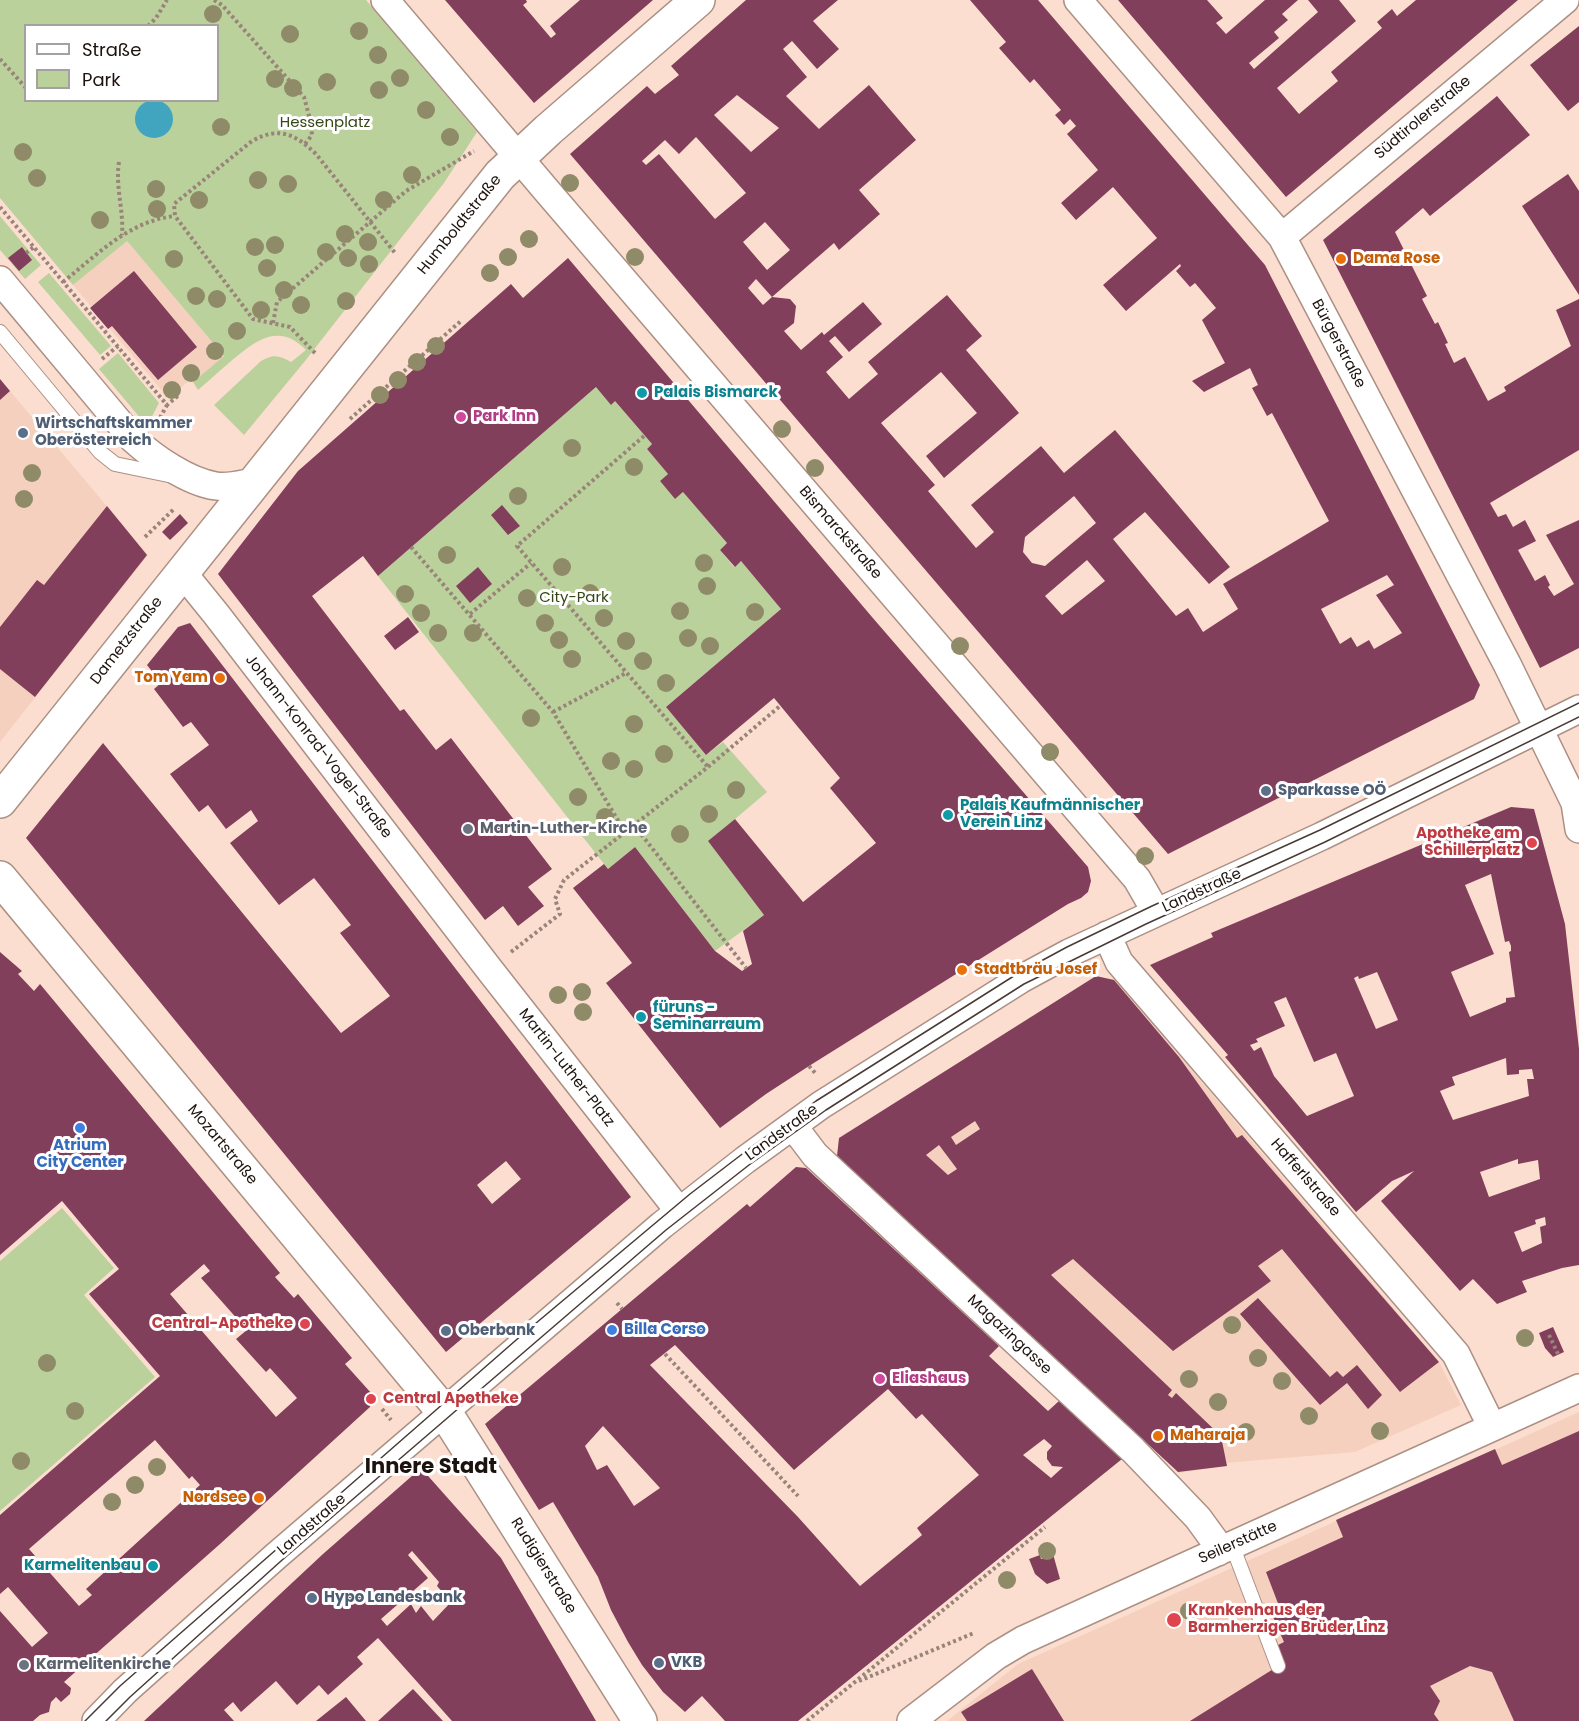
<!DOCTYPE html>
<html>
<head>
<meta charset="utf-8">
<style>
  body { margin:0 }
  #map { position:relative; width:1579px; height:1721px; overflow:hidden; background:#fcded0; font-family:Poppins,sans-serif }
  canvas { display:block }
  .legend { position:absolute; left:24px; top:24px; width:195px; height:78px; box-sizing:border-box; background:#fff; border:2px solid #a5a19f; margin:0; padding:8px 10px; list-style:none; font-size:18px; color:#1d130e }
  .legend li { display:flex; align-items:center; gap:12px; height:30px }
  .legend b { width:30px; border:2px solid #a5a19f }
</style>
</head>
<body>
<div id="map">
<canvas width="1579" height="1721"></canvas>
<ul class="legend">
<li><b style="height:8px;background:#fff"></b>Straße</li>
<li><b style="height:16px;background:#bad19b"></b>Park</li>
</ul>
</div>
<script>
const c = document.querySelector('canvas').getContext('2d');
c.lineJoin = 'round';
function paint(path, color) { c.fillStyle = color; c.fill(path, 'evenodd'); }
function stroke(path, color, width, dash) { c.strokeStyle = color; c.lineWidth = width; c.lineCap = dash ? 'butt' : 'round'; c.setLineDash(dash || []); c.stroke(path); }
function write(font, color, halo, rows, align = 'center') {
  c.font = font + ' Poppins,sans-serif'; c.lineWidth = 6; c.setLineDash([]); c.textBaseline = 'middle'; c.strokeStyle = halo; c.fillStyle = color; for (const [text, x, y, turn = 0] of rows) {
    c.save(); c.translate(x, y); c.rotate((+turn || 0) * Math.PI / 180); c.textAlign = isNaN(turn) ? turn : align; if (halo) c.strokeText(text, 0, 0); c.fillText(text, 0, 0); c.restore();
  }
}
const built = new Path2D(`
  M126,240L224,356L193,382L190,380L168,398L73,285Z
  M0,379L148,555L0,742Z
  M1096,976L1115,980L1439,1362L1461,1405L1355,1452L1226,1463L1227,1466L1179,1473L837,1156L839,1138Z
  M1579,1412V1721H947L1018,1664Z`);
const green = new Path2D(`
  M0,0H366L477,132L444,183L305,361L244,435L214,405L261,361C273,354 279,355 291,362L306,350C278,321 254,342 230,362C219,371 209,381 198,390L193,382L224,356L127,241L73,285L0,198ZM26,26H218V100H26Z
  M0,216L41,265L25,279L0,250Z
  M49,273L111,346L100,355L38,282Z
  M118,353L159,403L147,426L99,369Z
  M596,387L615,401L652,444L647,449L668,474L660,481L675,499L683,492L727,543L720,550L734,567L741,561L781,609L666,707L706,755L723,742L767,792L709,841L764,915L715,951L635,847L608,869L378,576Z
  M62,1208L114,1268L84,1295L155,1377L0,1511V1261Z`);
const water = new Path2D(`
  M135 119a19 19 0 1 1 38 0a19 19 0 1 1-38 0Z`);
const building = new Path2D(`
  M445,0H526L527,2L523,5L551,38L556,34L550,26L580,0H653L534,103Z
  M746,0H838L813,21L839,49L817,69L792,41L783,49L807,77L786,96L819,129L869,85L916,140L859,190L880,214L839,250L834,243L772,297L790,299L796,306L794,323L784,331L801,350L822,332L824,335L863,302L882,324L849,352L835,336L829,341L843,357L826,372L849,399L878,374L868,362L947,295L982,336L966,350L1019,413L944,478L926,456L977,413L941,372L881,423L935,485L928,491L976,548L994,532L971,505L1041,446L1064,473L1115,430L1230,567L1209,584L1145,512L1113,539L1176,616L1188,608L1203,632L1238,609L1223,584L1329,521L1272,413L1267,416L1252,388L1258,385L1250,368L1204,392L1192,381L1225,363L1202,320L1216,308L1195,283L1190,287L1176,271L1181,266L1180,264L1126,311L1103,285L1157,238L1113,187L1076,220L1061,203L1098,170L1067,134L1076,126L1070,119L1064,125L1055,115L1061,110L1034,79L1030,83L999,48L1006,42L970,0H1038L1265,265L1480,685L1474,699L1168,854L570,154L647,86L655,94L679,75L671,66ZM737,95L779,128L751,152L714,115ZM696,137L746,193L715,219L659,154L646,165L642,161L665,140L679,154ZM765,222L790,250L767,270L743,242ZM756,279L772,297L763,305L748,288ZM1074,496L1096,523L1045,566L1032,563L1023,552L1025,537ZM1087,560L1105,581L1062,615L1045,596ZM1387,575L1394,585L1376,595L1402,633L1374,649L1369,640L1357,647L1351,637L1340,644L1321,609Z
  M1118,0H1207L1223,18L1216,23L1226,34L1265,0H1298L1282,14L1288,20L1274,32L1279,38L1249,63L1254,69L1318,12L1308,0H1339L1356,21L1277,88L1299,114L1338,81L1331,72L1382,28L1377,22L1392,9L1397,16L1416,0H1518L1286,197Z
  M1579,26V102L1568,111L1530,65Z
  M1497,96L1530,135L1430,216L1423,208L1395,232L1427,296L1422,299L1435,324L1438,322L1448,343L1445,344L1454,363L1465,357L1488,401L1506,391L1504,387L1571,346L1556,310L1579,299V450L1490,503L1498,517L1506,514L1513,527L1525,520L1536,541L1518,550L1535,581L1545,575L1550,585L1548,587L1554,596L1574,584L1546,535L1579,520V648L1540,668L1323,240Z
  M1568,174L1579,191V295L1522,206Z
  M22,247L32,260L19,271L8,258Z
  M568,258L872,617L1088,867L1091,881L1088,892L1081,898L1068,904L809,1066L766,1094L720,1128L606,983L632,963L573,888L604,864L608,869L635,847L715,951L742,971L752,964L743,931L764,915L708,841L735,819L803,902L876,843L830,788L840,778L774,698L706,755L666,707L781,609L741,561L735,567L720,550L727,543L683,492L675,499L660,481L668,474L647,449L652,444L615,401L611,405L596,387L378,576L363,556L312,596L400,711L404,709L436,750L451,738L552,869L528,887L544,906L518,926L503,906L485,920L218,574L298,471L511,284L523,298Z
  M134,271L197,347L158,380L112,326L108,329L90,308Z
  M0,379L10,391L0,400Z
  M502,505L520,526L508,535L491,515Z
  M107,506L147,555L35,697L0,669V627L37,580L44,585Z
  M180,514L188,523L170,540L162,532Z
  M478,567L492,584L470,603L456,586Z
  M408,617L419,632L395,650L384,636Z
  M190,623L631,1197L446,1352L26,838L103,743L341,1033L390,996L340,933L351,925L314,878L279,905L230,843L258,821L251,810L226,829L208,805L199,812L170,774L209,745L191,722L183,727L154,689L161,683L147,665L178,627ZM506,1161L521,1179L492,1204L477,1185Z
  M1511,807L1534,809L1565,924L1579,1049V1265L1562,1268L1522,1281L1527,1292L1497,1304L1473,1279L1460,1291L1381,1201L1414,1171L1392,1181L1356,1212L1225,1057L1228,1055L1150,965L1213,937L1211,933ZM1491,874L1505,942L1509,941L1511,946V951L1509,952L1515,997L1506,998V1002L1470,1017L1451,972L1494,954L1465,885ZM1377,972L1398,1020L1376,1029L1354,978L1358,976L1359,979ZM1286,997L1314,1062L1336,1053L1354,1096L1307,1116L1274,1076L1261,1047L1254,1051L1250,1045L1258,1042L1256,1039L1285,1026L1274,1002ZM1506,1058L1507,1075L1519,1074V1070L1532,1069L1534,1079H1527L1529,1096L1453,1120L1440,1091L1455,1085L1452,1077ZM1518,1159V1164L1538,1160L1540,1179L1489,1197L1480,1172ZM1545,1217L1546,1225L1540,1227L1542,1243L1522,1252L1514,1232L1536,1224L1535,1220Z
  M0,952L22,971L18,974L34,991L40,984L280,1273L275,1277L294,1298L298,1294L352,1358L345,1364L372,1394L370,1407L220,1544L64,1682L71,1688L70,1694L61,1702L56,1697L51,1702L49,1712L40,1715L33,1721H0V1611L32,1647L48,1633L8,1587L0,1594V1515L160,1376L89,1294L119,1269L62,1201L0,1255ZM204,1264L210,1271L201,1278L247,1330L236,1339L266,1372L270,1368L297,1398L276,1417L170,1294ZM155,1440L189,1479L192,1476L200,1485L86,1589L92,1595L79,1606L29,1549Z
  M1096,976L1114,980L1179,1057L1237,1138L1242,1135L1439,1362L1400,1392L1282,1249L1258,1266L1271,1281L1173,1351L1073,1259L1051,1275L1172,1390L1168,1395L1172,1398L1176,1393L1221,1436L1227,1466L1178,1472L837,1156L839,1138ZM975,1121L980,1129L956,1145L951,1137ZM939,1145L957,1169L948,1175L926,1155Z
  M796,1167L806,1168L999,1346L989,1356L1048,1411L1059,1401L1122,1459L798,1721H725L702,1696L685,1712L663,1692L642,1665L628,1642L611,1610L598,1577L553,1502L539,1510L485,1424L747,1204L750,1207ZM675,1345L794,1470L888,1389L916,1419L922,1414L979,1475L917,1528L922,1535L860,1586L798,1517L650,1365ZM603,1426L660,1488L634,1506L607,1465L597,1470L585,1446ZM1044,1439L1052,1446L1047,1452V1459L1052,1466L1063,1467L1051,1478L1023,1455Z
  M1258,1298L1330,1377L1337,1371L1343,1377L1357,1365L1382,1395L1368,1409L1347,1383L1320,1405L1240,1314Z
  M1553,1327L1564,1352L1553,1357L1545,1348L1539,1333Z
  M1579,1431V1721H1514L1492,1672L1470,1666L1430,1686L1440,1701L1434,1714L1439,1721H1190L1283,1663L1276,1646L1284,1642L1270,1610L1279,1606L1266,1572L1343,1537L1336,1520L1495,1449L1502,1465Z
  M421,1468L501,1558L596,1721H452L378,1638L357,1657L363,1664L328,1695L319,1685L297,1705L276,1681L241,1712L233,1702L224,1710L234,1721H144L323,1554ZM412,1551L439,1582L437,1586L451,1602L433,1621L421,1606L416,1613L411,1604L387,1626L381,1619L428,1578L408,1555Z
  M1053,1554L1060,1579L1047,1584L1035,1574L1029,1559L1040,1555L1041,1559Z
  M1032,1669L1064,1721H967L961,1712Z
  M413,1689L443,1721H378Z
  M346,1697L366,1721H316Z`);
const path = new Path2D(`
  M214,0L222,5L304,97L311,123L312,135L305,144
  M148,26L156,18L167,0
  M0,59L26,88
  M119,162C115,186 124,211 122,235
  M0,207L167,405L179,395
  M26,253L34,247
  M63,282C98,254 129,221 175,216
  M273,323L277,302L370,222L406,191L474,151
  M315,353L290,327L253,319L175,216L174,204L252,141C279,126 295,134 316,154L395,253
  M102,359L118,346
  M350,419L462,320
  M157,423L167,405
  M644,436L517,546L708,767
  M145,537L175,508
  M411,547L553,712L625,832
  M470,614L531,563
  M553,712L626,673
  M634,825L746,968
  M511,952L560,914L555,899L564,880L708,767L780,706
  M809,1066L816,1074
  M617,1303L622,1309
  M1549,1335L1558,1354
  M665,1354L798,1496
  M382,1409L391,1420
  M859,1681L974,1633
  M807,1721L1045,1527`);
const lane = new Path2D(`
  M0,332L100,452L115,464L173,476
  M1232,1545L1278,1666`);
const street = new Path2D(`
  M385,0L547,191L1137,879L1156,912
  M1078,0L1282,237L1507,664L1575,803L1579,829
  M1282,237L1565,0
  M0,280L133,439C154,458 188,482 216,486C229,488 242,484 254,482
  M182,572L216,614L489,969L679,1211
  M1107,935L1119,962L1456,1354L1492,1427
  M793,1126L815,1155L1133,1450L1198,1518L1214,1540L1218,1552
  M96,1721L125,1691L276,1556L662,1225L745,1160L821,1105L1021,979L1069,953L1322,836L1579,709
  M911,1721L996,1656L1023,1640L1579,1388`);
const secondary = new Path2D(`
  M0,801L500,175L548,130L698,0
  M0,878L448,1417L640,1721`);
const tram = new Path2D(`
  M85,1721L120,1686L523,1334L690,1194L754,1145L816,1101L1017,974L1067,947L1152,906L1320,830L1579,703
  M106,1721L130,1697L281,1561L666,1230L749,1165L826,1110L1024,984L1146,924L1325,842L1579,717`);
const trees = [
  [213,14],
  [359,31],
  [290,34],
  [378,55],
  [400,78],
  [275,79],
  [327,82],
  [293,88],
  [379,90],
  [426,110],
  [221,127],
  [450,137],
  [23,152],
  [412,175],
  [37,178],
  [258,180],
  [570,183],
  [288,184],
  [156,189],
  [199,200],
  [384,200],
  [157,209],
  [100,220],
  [345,234],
  [529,239],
  [368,242],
  [275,245],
  [255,247],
  [326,252],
  [508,257],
  [635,257],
  [348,258],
  [174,259],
  [369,264],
  [267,268],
  [490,273],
  [284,290],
  [196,296],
  [217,299],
  [346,301],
  [301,305],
  [261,310],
  [237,331],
  [436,346],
  [215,351],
  [417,362],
  [191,373],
  [398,380],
  [172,390],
  [380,395],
  [782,429],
  [572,448],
  [634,467],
  [815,468],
  [32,473],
  [518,496],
  [24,499],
  [447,555],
  [704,563],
  [562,567],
  [707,586],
  [590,593],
  [405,594],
  [527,598],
  [680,611],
  [755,612],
  [421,613],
  [604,618],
  [545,623],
  [438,633],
  [473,633],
  [688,638],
  [559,640],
  [626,641],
  [710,646],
  [960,646],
  [572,659],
  [643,661],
  [666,683],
  [531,718],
  [634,724],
  [1050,752],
  [664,754],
  [611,761],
  [634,769],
  [736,790],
  [578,797],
  [709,814],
  [605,817],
  [680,834],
  [1145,856],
  [582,992],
  [558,995],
  [583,1012],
  [1232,1325],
  [1525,1338],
  [1258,1358],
  [47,1363],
  [1189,1379],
  [1282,1381],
  [1218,1402],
  [75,1411],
  [1309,1416],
  [1380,1431],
  [1246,1432],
  [21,1461],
  [157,1467],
  [135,1485],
  [112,1502],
  [1047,1551],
  [1007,1580],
  [1189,1611]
];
const markers = [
  [1341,259,6,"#e8710a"],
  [642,393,6,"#0f9aa8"],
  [461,417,6,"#d1479c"],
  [23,433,6,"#5c6f8a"],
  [220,678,6,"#e8710a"],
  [1266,791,6,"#5c6f8a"],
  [948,815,6,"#0f9aa8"],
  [468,829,6,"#6b7280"],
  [1532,843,6,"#e0444e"],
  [962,970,6,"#e8710a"],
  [641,1017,6,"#0f9aa8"],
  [80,1128,6,"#3f7fe0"],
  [305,1324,6,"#e0444e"],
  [612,1330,6,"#3f7fe0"],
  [446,1331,6,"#5c6f8a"],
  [880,1379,6,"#d1479c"],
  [371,1399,6,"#e0444e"],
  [1158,1436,6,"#e8710a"],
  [259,1498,6,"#e8710a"],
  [153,1566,6,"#0f9aa8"],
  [312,1598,6,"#5c6f8a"],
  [1174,1620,8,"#e0444e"],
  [659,1663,6,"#5c6f8a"],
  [24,1665,6,"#6b7280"]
];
const streetNames = [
  ["Südtirolerstraße",1423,118,-40],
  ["Humboldtstraße",460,225,-51],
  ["Bürgerstraße",1338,344,62],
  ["Bismarckstraße",840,533,49],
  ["Dametzstraße",127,641,-52],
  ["Johann-Konrad-Vogel-Straße",318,747,52],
  ["Landstraße",1202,891,-25],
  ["Martin-Luther-Platz",566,1068,52],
  ["Landstraße",782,1133,-36],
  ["Mozartstraße",222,1145,50],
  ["Hafferlstraße",1305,1178,49],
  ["Magazingasse",1009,1335,43],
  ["Landstraße",312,1525,-41],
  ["Seilerstätte",1238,1543,-24],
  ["Rudigierstraße",543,1566,58]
];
const parkNames = [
  ["Hessenplatz",325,123],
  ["City-Park",574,598]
];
const foodNames = [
  ["Dama Rose",1353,259],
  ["Tom Yam",208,678,"right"],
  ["Stadtbräu Josef",974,970],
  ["Maharaja",1170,1436],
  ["Nordsee",247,1498,"right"]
];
const cultureNames = [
  ["Palais Bismarck",654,393],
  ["Palais Kaufmännischer",960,806],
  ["Verein Linz",960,823],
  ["füruns -",653,1008],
  ["Seminarraum",653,1025],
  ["Karmelitenbau",141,1566,"right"]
];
const hotelNames = [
  ["Park Inn",473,417],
  ["Eliashaus",892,1379]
];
const serviceNames = [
  ["Wirtschaftskammer",35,424],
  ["Oberösterreich",35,441],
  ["Sparkasse OÖ",1278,791],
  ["Oberbank",458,1331],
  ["Hypo Landesbank",324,1598],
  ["VKB",671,1663]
];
const worshipNames = [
  ["Martin-Luther-Kirche",480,829],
  ["Karmelitenkirche",36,1665]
];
const healthNames = [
  ["Apotheke am",1520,834],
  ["Schillerplatz",1520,851],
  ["Central-Apotheke",293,1324],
  ["Central Apotheke",383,1399,"left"],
  ["Krankenhaus der",1188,1611,"left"],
  ["Barmherzigen Brüder Linz",1188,1628,"left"]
];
const shopNames = [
  ["Atrium",80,1146],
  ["City Center",80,1163],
  ["Billa Corso",624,1330,"left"]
];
const districtNames = [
  ["Innere Stadt",431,1468]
];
paint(built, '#f5d0bf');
paint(green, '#bad19b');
paint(water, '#41a5bf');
paint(building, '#823f5c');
stroke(lane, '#ac9084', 16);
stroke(street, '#ac9084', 30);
stroke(secondary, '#ac9084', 36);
stroke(path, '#99847a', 4, [3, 3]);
stroke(lane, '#fff', 14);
stroke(street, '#fff', 27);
stroke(secondary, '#fff', 33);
stroke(tram, '#493b34', 1.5);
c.fillStyle = '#8f8b69';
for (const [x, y] of trees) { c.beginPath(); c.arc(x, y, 9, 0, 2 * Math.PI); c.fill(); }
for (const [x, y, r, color] of markers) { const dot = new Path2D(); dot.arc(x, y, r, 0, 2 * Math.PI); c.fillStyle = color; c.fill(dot); stroke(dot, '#fff', 2); }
write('15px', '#1d130e', '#fff', streetNames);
write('15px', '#354715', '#fff', parkNames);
write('bold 15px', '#c56008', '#fff', foodNames, 'left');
write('bold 15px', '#0d838f', '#fff', cultureNames, 'left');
write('bold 15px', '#b23c85', '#fff', hotelNames, 'left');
write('bold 15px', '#4e5e75', '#fff', serviceNames, 'left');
write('bold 15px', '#5b616d', '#fff', worshipNames, 'left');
write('bold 15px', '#be3a42', '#fff', healthNames, 'right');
write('bold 15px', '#366cbe', '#fff', shopNames);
write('bold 21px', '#1d130e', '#fff', districtNames);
</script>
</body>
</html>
